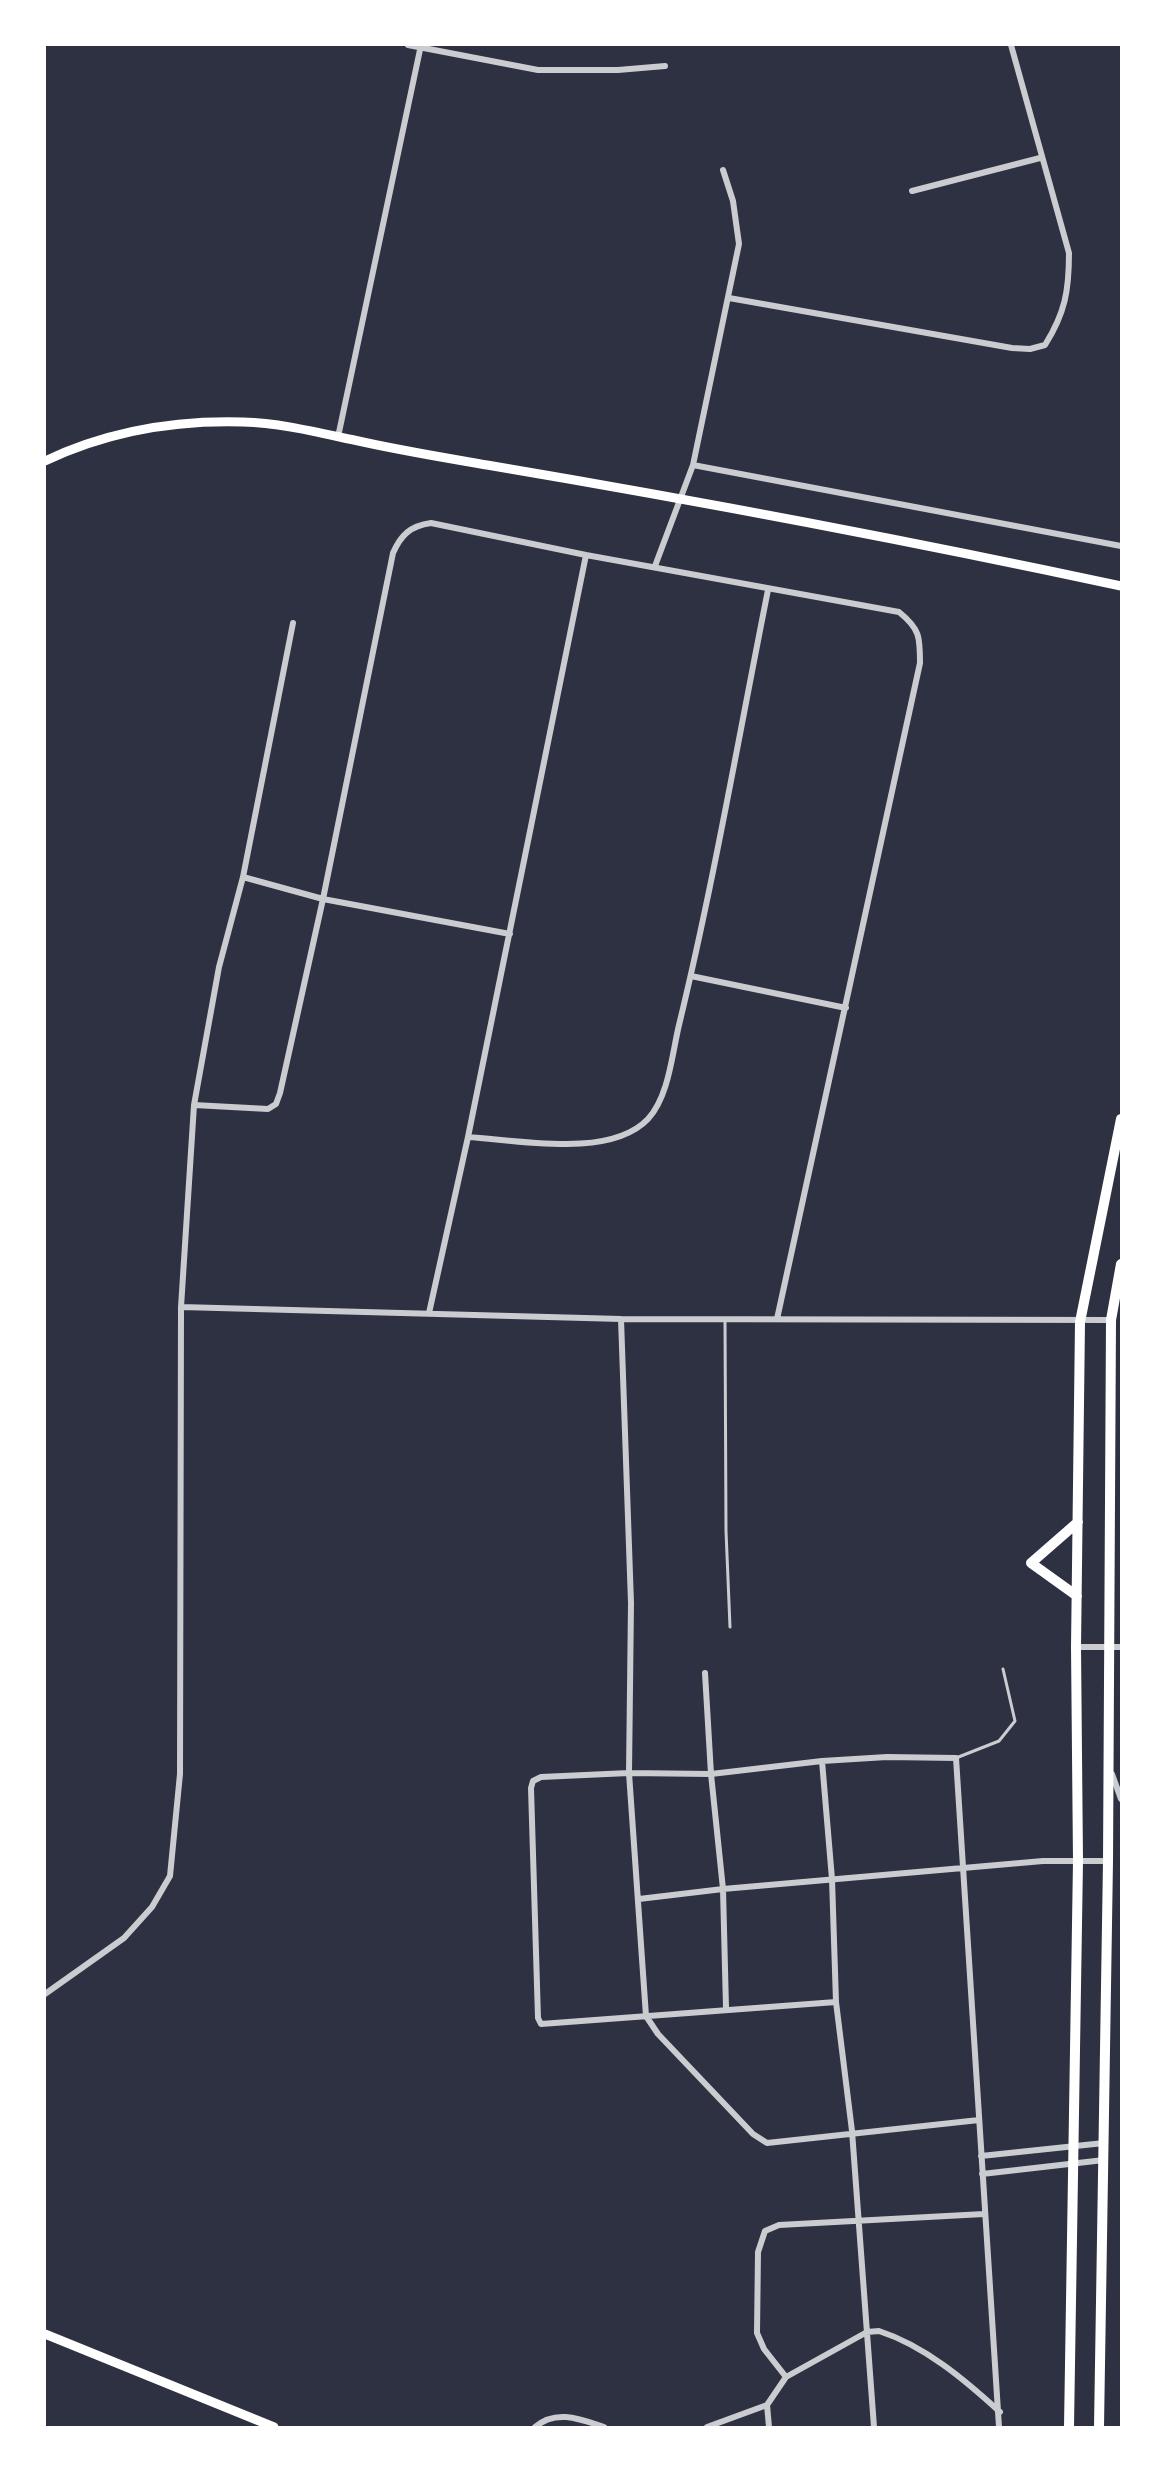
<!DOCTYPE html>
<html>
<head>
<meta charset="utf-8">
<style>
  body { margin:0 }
  #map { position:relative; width:1166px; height:2472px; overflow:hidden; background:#2d3142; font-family:Barlow,sans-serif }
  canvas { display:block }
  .frame { position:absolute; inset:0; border:46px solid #fff; pointer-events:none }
</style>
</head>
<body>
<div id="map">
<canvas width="1166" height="2472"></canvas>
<div class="frame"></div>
</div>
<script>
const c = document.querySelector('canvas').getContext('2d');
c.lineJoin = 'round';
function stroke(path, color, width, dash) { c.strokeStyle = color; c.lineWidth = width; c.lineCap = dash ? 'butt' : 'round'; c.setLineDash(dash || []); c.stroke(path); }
const service = new Path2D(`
  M725,1320L726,1531L730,1627
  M956,1758L999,1741L1015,1721L1003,1669`);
const minor = new Path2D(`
  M408,45L538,70H618L665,66
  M912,191L1040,158
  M729,298L1012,348L1030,349L1045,345C1065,313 1069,291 1069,253L1011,45
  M338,437L421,45
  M693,465L1121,546
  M655,566L693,465L739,244L733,201L723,170
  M243,877L323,899L510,934
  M691,976L846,1008
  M194,1105L268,1109L276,1104L280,1093L323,899L393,553C401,535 410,526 431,523L586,555L899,612C920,629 920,637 920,663L777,1319
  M468,1137C518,1140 610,1159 648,1119C669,1096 672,1054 679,1025C714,881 739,735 768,590
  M181,1307L621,1319L1111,1320
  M429,1313L468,1137L586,555
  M621,1319L631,1603L629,1773L646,2016L658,2034L753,2134L767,2143L979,2120
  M1076,1647H1121
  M705,1673L711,1774L723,1889L726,2008
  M822,1761L832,1879L836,2002L852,2131L874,2427
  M1112,1774L1121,1799
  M639,1899L723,1889L1043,1861H1108
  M45,1994L124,1938L152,1907L170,1876L180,1774L181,1307L194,1105L219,967L243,877L293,623
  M836,2002L541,2024L538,2018L531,1788L533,1781L541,1777L629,1773L711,1774L822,1761L887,1757L956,1758L999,2427
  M981,2156L1104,2143
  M982,2174L1104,2160
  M786,2377L764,2349L757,2333L758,2252L765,2231L779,2225L984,2214
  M767,2405L769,2427
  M535,2427C556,2409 580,2419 604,2427
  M707,2427L767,2405L786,2377L867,2332L879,2331C925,2346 965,2380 1000,2412`);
const secondary = new Path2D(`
  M45,461C106,432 175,420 243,422C283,423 324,434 363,442C404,451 446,458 487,465C700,501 911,541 1121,586
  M45,2334L274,2427`);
const trunk = new Path2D(`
  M1077,1596L1031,1563L1078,1522
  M1069,2427L1078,1861L1076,1647L1080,1322L1121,1119
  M1099,2427L1108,1861L1111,1320L1121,1264`);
stroke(service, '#caccd0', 3);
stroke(minor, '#caccd0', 6);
stroke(secondary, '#fff', 9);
stroke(trunk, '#fff', 10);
</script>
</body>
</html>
